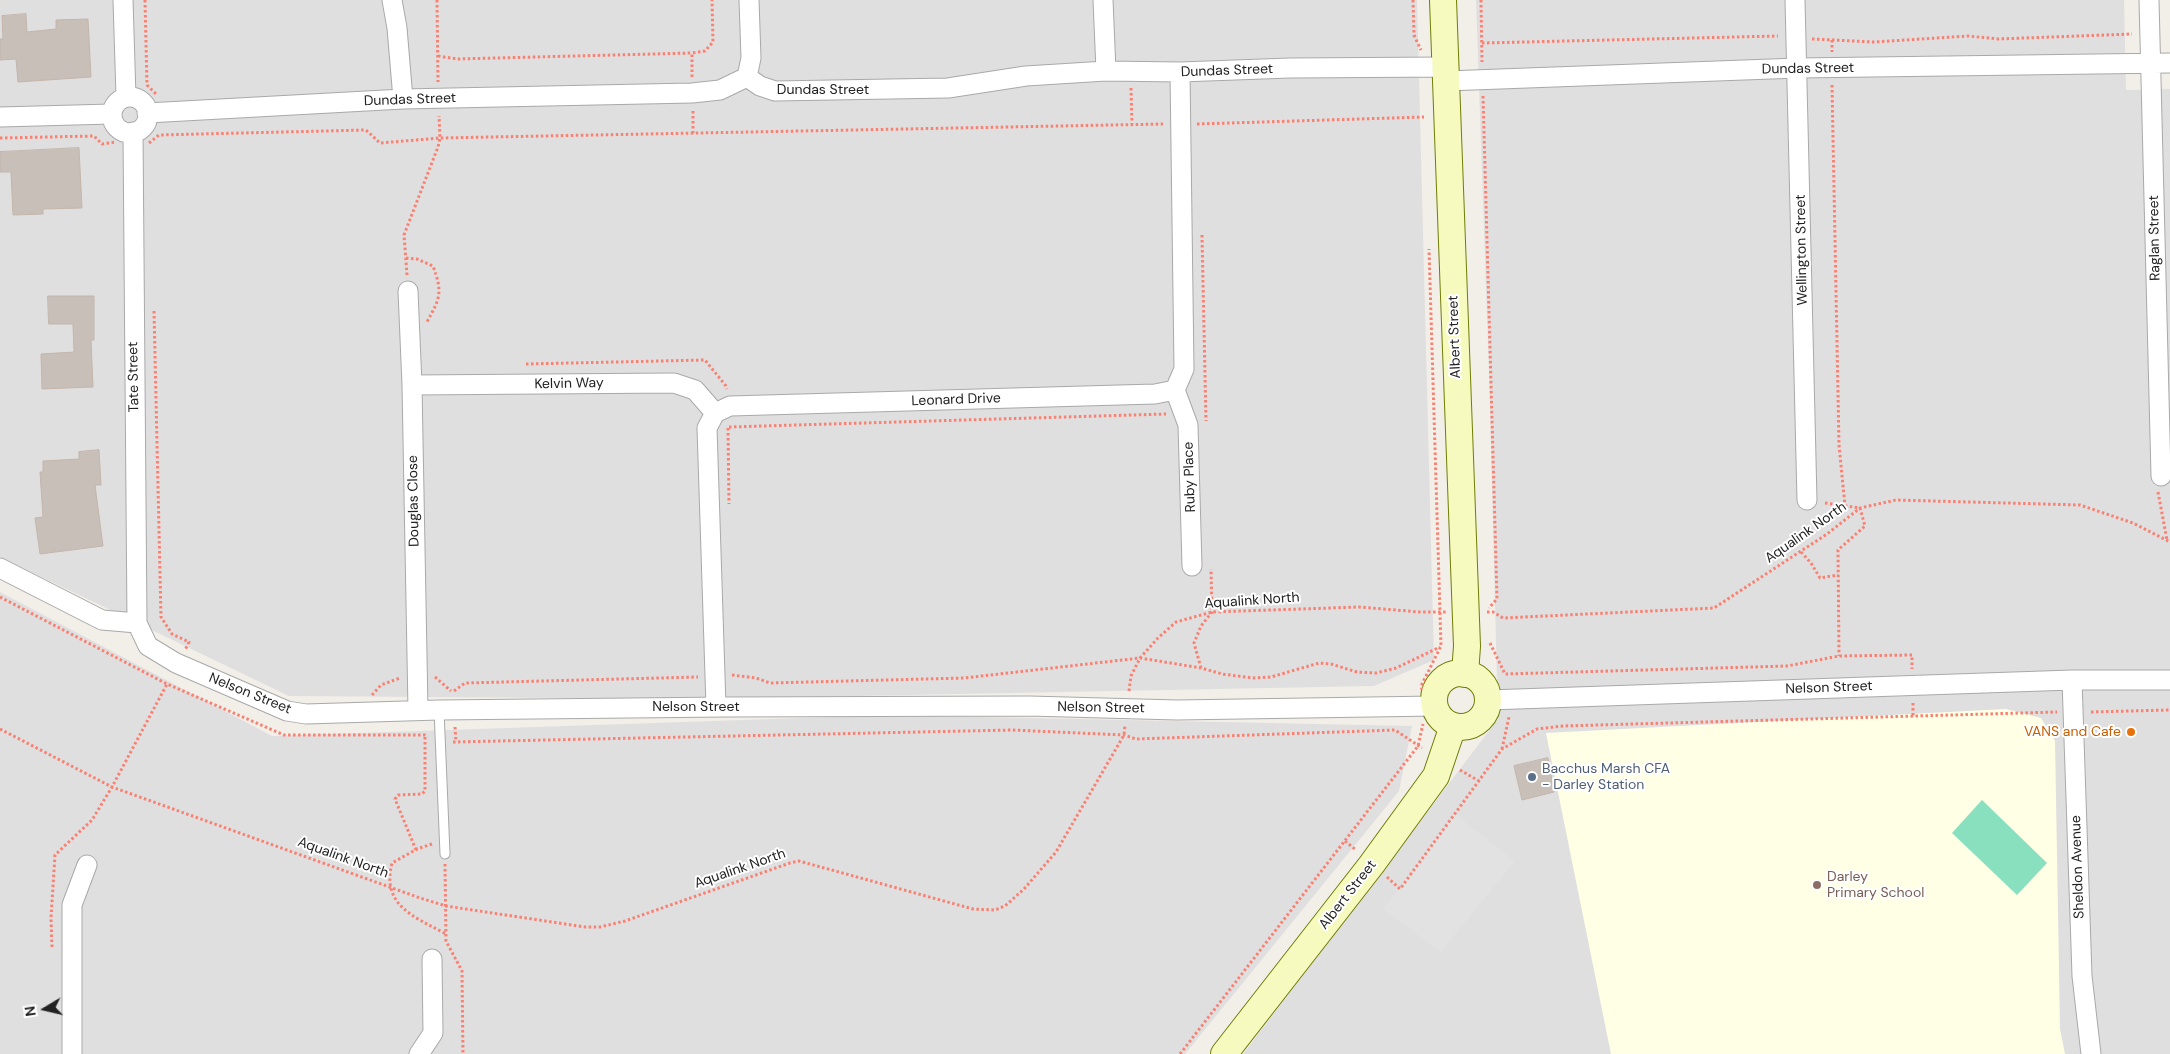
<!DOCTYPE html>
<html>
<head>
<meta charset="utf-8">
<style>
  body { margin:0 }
  #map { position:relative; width:2170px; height:1054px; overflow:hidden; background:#f2efe9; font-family:"DM Sans",sans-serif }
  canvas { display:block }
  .north { position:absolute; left:20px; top:984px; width:50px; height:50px; -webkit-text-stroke:4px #fff; paint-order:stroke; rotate:261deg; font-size:14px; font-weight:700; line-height:20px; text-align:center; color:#222 }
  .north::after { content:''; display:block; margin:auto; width:18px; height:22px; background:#222; clip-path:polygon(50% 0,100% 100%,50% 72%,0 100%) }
</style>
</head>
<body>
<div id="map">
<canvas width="2170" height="1054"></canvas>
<div class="north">N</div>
</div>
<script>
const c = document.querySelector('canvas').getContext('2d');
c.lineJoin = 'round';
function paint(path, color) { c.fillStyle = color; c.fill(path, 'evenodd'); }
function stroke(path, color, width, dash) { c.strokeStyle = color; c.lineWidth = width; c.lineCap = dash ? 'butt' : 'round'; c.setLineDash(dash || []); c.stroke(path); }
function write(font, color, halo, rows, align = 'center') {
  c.font = font + ' "DM Sans",sans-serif'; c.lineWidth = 4; c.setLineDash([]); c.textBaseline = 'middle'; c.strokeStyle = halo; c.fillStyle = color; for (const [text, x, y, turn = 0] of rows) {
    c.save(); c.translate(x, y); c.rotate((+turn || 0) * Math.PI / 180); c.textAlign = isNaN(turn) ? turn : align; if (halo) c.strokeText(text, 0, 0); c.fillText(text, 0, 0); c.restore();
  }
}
const residential = new Path2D(`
  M0,0H1417L1434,660L1374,686L699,699L289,696L0,557Z
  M1476,0H2124L2126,90L2170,89V1054H1243L1498,719L1489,372Z
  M0,592L272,736L889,715L1412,726L1399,791L1185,1054H0Z`);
const education = new Path2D(`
  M2006,709L2041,718L2055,741L2060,1029L2065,1054H1611L1546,733Z`);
const pitch = new Path2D(`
  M1982,800L2047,863L2017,895L1952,833Z`);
const parking = new Path2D(`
  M1455,814L1515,861L1441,952L1383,909Z`);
const building = new Path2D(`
  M26,14L27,32L56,29V20L88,19L91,77L18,82L16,59L0,60V39H3L2,16Z
  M79,148L82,208L43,209V214L13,215L11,172H0V152Z
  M48,296H94V340H91L93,387L42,389L41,354L74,352L73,324H49Z
  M99,450L101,485H95L103,546L40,554L35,518L43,517L40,472H43V461L79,459V452Z
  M1548,758L1554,792L1522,800L1514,766Z`);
const path = new Path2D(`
  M145,0L147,85L157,95
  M437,0L438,82
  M1413,0L1414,35L1421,50
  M1481,0L1482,62
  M1812,39L1874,42L1968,36L1998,39L2132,34
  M1832,40V52
  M1482,43L1778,36
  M438,56L457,59L692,53
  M692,77V53L705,51L713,42L712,0
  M1832,85L1839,445L1845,506
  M1131,88L1132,124
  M1483,96L1497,599L1489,608
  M693,111V133
  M1197,124L1424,117
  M0,138L94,136L102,144L116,142
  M149,143L159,135L366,130L380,143L440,138L1163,124
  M1202,235L1206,421
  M406,258L417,259L433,266C443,293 440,298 427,322
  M407,275L404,235L438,147L440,138L439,116
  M154,311L161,617L172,634L189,642L185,650
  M526,364L705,360L726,386L727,389
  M729,427L1166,414
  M728,428L729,504
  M2158,492L2167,540
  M1825,503L1860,508L1865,526L1838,550L1839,656
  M1801,552L1811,563L1820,578L1838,575
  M0,597L167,684L284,735H425L428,736
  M1487,612H1493L1503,618L1714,608L1827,534L1860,508L1896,500L2080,505L2133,523L2170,542
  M1490,643L1505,674L1787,666L1839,656L1912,655V669
  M1201,668L1194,643L1201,626L1212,612L1211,569
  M732,675L756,678L770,683L964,678L1140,658L1201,668L1222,674L1253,678L1271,677L1319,663L1331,664L1357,672L1376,673L1396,668L1440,647
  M435,677L451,691
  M1422,690L1421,686L1441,646L1429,249
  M454,691L465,683L698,677
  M1129,691L1131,676L1140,658L1158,638L1176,622L1212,612L1359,607L1420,612H1446
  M372,695L381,685L400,678
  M1913,703V716
  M2091,712L2170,710
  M455,727L456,742
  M0,729L112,787L420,898L446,906L585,927H600L625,921L790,863L799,861L973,909L995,910L1005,906L1024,889L1056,852L1124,735L1125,725
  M453,742L1012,730L1124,735L1136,739L1395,730L1422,748
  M1502,749L1509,717
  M1460,770L1479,781
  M1345,841L1356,850
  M432,844L417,849L392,863C381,906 415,917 446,934
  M416,850L395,799L398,795L422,794L425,791V735
  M445,864L446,941L462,971L463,1054
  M1387,877L1400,889L1502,749L1537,729L1563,726L2057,712
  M52,947L51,918L55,855L92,820L112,787L167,684
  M1180,1054L1418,746L1423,724`);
const lane = new Path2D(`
  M439,710L445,854`);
const street = new Path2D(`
  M123,0L126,97
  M392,0L397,28L403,99
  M1103,0L1106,71
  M1795,0L1807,500
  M2149,0L2161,476
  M747,77L751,58L749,0
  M1446,81L1798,68L2170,63
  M112 115a18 18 0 1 1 36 0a18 18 0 1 1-36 0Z
  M147,113L403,99L692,93L720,90L747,77L760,86L775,91L948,88L1026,76L1106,71L1180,72L1290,68L1445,67
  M0,117L112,114
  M133,132L137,623
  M408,291L412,385L418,710
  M412,385L674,383L695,390L715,413
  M1175,390L1188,425L1192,566
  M0,568L102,620L137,623L148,646L176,663L287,711L306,714L439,710L726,707L1029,706L1177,710L1435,706
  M2072,680L2082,976L2091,1054
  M1488,700L2072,680H2170
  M716,707L707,428L715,413L730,406L1155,394L1175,390L1184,369L1180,72
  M72,1054V905L87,865
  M419,1054L433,1033L432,959`);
const secondary = new Path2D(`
  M1443,0L1467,646L1465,674
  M1434 700a27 27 0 1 1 54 0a27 27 0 1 1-54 0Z
  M1224,1054L1372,864L1436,776L1453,726`);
const markers = [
  [2131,732,5,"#e8710a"],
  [1532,777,5,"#5c6f8a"],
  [1817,885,5,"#8d6e63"]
];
const streetNames = [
  ["Dundas Street",1808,69,-1],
  ["Dundas Street",1227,71,-2],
  ["Dundas Street",823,90],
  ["Dundas Street",410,100,-2],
  ["Raglan Street",2155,238,-91],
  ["Wellington Street",1802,250,-91],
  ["Albert Street",1455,337,-92],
  ["Tate Street",134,377,-91],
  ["Kelvin Way",569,384,-1],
  ["Leonard Drive",956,400,-2],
  ["Ruby Place",1190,477,-92],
  ["Douglas Close",414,501,-91],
  ["Aqualink North",1806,533,-35],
  ["Aqualink North",1252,601,-4],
  ["Nelson Street",1829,688,-2],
  ["Nelson Street",250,694,22],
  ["Nelson Street",696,707],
  ["Nelson Street",1101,708,1],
  ["Aqualink North",343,858,20],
  ["Sheldon Avenue",2078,867,-92],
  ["Aqualink North",740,869,-19],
  ["Albert Street",1348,895,-52]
];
const foodNames = [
  ["VANS and Cafe",2121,732]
];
const serviceNames = [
  ["Bacchus Marsh CFA",1542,769],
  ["- Darley Station",1542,785]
];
const educationNames = [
  ["Darley",1827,877],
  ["Primary School",1827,893]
];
paint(residential, '#e0dfdf');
paint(education, '#ffffe5');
paint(pitch, '#88e0be');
paint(parking, '#e2e2e2');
paint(building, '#c7bfb8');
stroke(building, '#c4b6ab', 1);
stroke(lane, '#a9a9a9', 11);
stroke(street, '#a9a9a9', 21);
stroke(secondary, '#707d05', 28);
stroke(path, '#fa8072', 3, [2.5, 2.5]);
stroke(lane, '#fff', 9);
stroke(street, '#fff', 19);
stroke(secondary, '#f7fabf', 26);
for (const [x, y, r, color] of markers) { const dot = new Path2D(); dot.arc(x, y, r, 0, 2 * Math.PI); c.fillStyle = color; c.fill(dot); stroke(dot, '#fff', 2); }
write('14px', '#222', '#fff', streetNames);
write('14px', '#c56008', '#fff', foodNames, 'right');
write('14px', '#4e5e75', '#fff', serviceNames, 'left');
write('14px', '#785e54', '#fff', educationNames, 'left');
</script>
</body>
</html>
